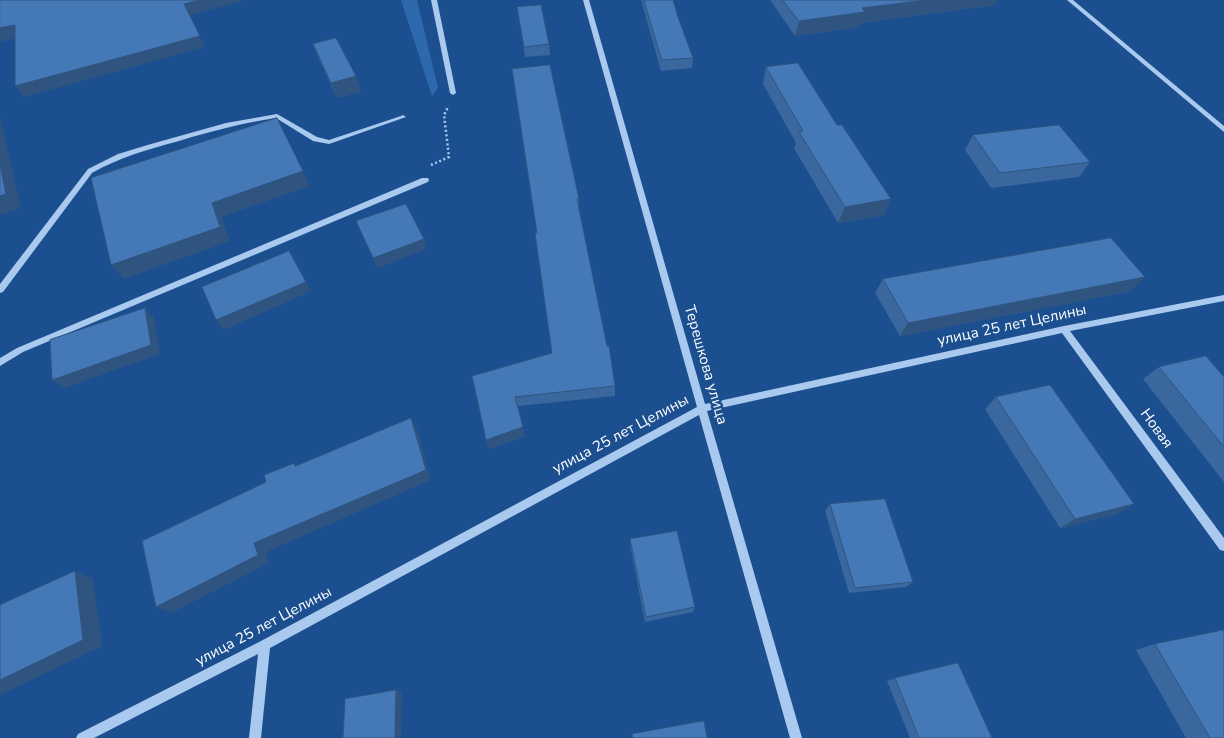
<!DOCTYPE html>
<html>
<head>
<meta charset="utf-8">
<style>
  body { margin:0 }
  canvas { display:block; background:#1b4f8f }
</style>
</head>
<body>
<canvas width="1224" height="738"></canvas>
<script>
const c = document.querySelector('canvas').getContext('2d');
c.lineJoin = 'round';
function paint(path, color) { c.fillStyle = color; c.fill(path, 'evenodd'); }
function stroke(path, color, width, dash) { c.strokeStyle = color; c.lineWidth = width; c.lineCap = dash ? 'butt' : 'round'; c.setLineDash(dash || []); c.stroke(path); }
function write(font, color, halo, rows, align = 'center') {
  c.font = font + ' "Nunito Sans",sans-serif'; c.lineWidth = 5; c.setLineDash([]); c.textBaseline = 'middle'; c.strokeStyle = halo; c.fillStyle = color; for (const [text, x, y, turn = 0] of rows) {
    c.save(); c.translate(x, y); c.rotate((+turn || 0) * Math.PI / 180); c.textAlign = isNaN(turn) ? turn : align; if (halo) c.strokeText(text, 0, 0); c.fillText(text, 0, 0); c.restore();
  }
}
const green = new Path2D(`
  M401,0H417L438,88L432,96Z`);
const path = new Path2D(`
  M431,165L449,157L444,115L448,107`);
const minor = new Path2D(`
  M431,0H437L456,93L453,95L450,93Z
  M583,0H589L705,404L1064,326L1224,295V301L1070,331L1224,538V551L1220,550L1062,333L707,411L802,738H790L699,415L270,648L261,738H249L258,654L94,738H76L78,734L261,641L697,407Z
  M1067,0H1073L1224,126V132Z
  M277,114L317,137L329,140L401,116L403,115L406,117L329,144L313,141L276,118C243,123 211,131 179,141C149,149 120,157 92,173L3,292L0,293V284L88,169L118,154L151,144L226,123Z
  M422,178H428L429,180L428,182L23,352L0,366V358L17,348Z`);
const wall = new Path2D(`
  M641,0H673L678,17L693,58L692,68L661,71Z
  M770,0H997L994,5L861,23L860,27L795,36Z
  M517,7L549,44L550,55L525,57Z
  M313,44L356,76L361,91L337,98L319,59Z
  M766,67L884,215L838,223L794,148L796,143L763,84Z
  M512,69L579,199V211L615,386V396L518,406L525,436L489,449L472,376L552,353L537,233Z
  M973,135L1090,162L1079,177L991,188L965,150Z
  M883,279L1131,291L900,336L875,293Z
  M1159,367L1224,377V482L1143,379Z
  M996,397L1117,514L1060,528L985,409Z
  M830,504L913,582L906,587L849,593L825,511Z
  M630,539L695,607L693,612L645,622L630,545Z
  M1155,644L1224,738H1186L1136,650Z
  M895,678L992,738H910L887,681Z`);
const shadedWall = new Path2D(`
  M200,0H246L190,15L205,47L24,97L15,86L184,4Z
  M926,0H997L994,5L861,23L860,27L795,36L799,21L862,8Z
  M15,25L23,36L0,42V28Z
  M356,76L361,91L337,98L331,83Z
  M0,116L21,208L0,215Z
  M303,171L310,186L221,217L230,241L124,279L111,265L212,203Z
  M891,199L884,215L838,223L845,207Z
  M424,239L427,249L377,268L373,258Z
  M289,251L311,291L224,330L216,320Z
  M1145,277L1131,291L900,336L908,323Z
  M145,308L154,318L160,354L64,388L52,380Z
  M411,418L417,429L431,480L266,552L269,563L171,613L156,607L254,543Z
  M523,427L525,436L489,449L486,440Z
  M1134,504L1117,514L1060,528L1075,519Z
  M75,571L93,579L102,646L0,695V680Z
  M396,690L402,693L401,738H395Z`);
const building = new Path2D(`
  M0,0H200L184,4L200,36L15,86V25L0,28Z
  M644,0H673L678,17L693,58L662,60Z
  M783,0H926L862,8L865,12L799,21Z
  M541,5L549,44L524,47L517,7Z
  M336,38L356,76L331,83L313,44Z
  M798,63L837,125H842L891,199L845,207L799,132L803,131L766,67Z
  M550,65L579,199H577L607,346H609L615,386L515,397L523,427L486,440L472,376L552,353L535,233H537L512,69Z
  M277,118L303,171L212,203L220,227L111,265L91,178Z
  M1059,125L1090,162L1000,173L973,135Z
  M0,164L6,194L0,196Z
  M406,204L424,239L373,258L356,221Z
  M1111,238L1145,277L908,323L883,279Z
  M289,251L306,282L216,320L202,287Z
  M145,308L151,345L52,380L50,340Z
  M1206,356L1224,377V447L1159,367Z
  M1050,385L1134,504L1075,519L996,397Z
  M411,418L426,470L254,543L258,555L156,607L142,541L266,482L264,475L294,463L295,466Z
  M885,499L913,582L855,588L830,504Z
  M677,531L695,607L646,617L630,539Z
  M75,571L83,640L0,680V605Z
  M1224,630V738H1210L1155,644Z
  M958,663L992,738H919L895,678Z
  M396,690L395,738H343L345,699Z
  M704,721L707,738H633L632,734Z`);
const streetNames = [
  ["улица 25 лет Целины",1012,326,-12],
  ["Терешкова улица",705,365,74],
  ["Новая",1156,429,54],
  ["улица 25 лет Целины",621,435,-28],
  ["улица 25 лет Целины",264,627,-28]
];
paint(green, '#2e69ad');
stroke(path, '#a9c9ee', 2.5, [2, 2.5]);
paint(minor, '#a9c9ee');
paint(wall, '#3a679d');
paint(shadedWall, '#305480');
paint(building, '#4478b7');
stroke(building, '#305480', 1);
write('15px', '#fff', '#1b4f8f', streetNames);
</script>
</body>
</html>
